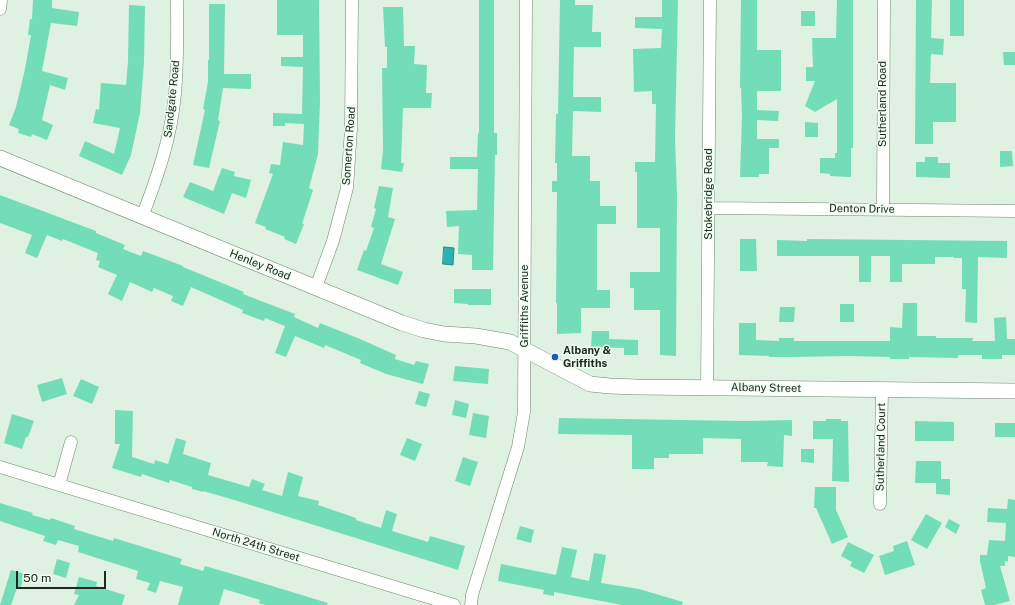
<!DOCTYPE html>
<html>
<head>
<meta charset="utf-8">
<style>
  body { margin:0 }
  #map { position:relative; width:1015px; height:605px; overflow:hidden; background:#dff1e0; font-family:"Public Sans",sans-serif }
  canvas { display:block }
  .scale { position:absolute; left:16px; top:571px; width:90px; height:18px; box-sizing:border-box; border:2px solid #212822; border-top:0; padding-left:5px; font-size:12px; line-height:14px; white-space:nowrap; color:#212822; -webkit-text-stroke:3px #ecfeed; paint-order:stroke }
</style>
</head>
<body>
<div id="map">
<canvas width="1015" height="605"></canvas>
<div class="scale">50 m</div>
</div>
<script>
const c = document.querySelector('canvas').getContext('2d');
c.lineJoin = 'round';
function paint(path, color) { c.fillStyle = color; c.fill(path, 'evenodd'); }
function stroke(path, color, width, dash) { c.strokeStyle = color; c.lineWidth = width; c.lineCap = dash ? 'butt' : 'round'; c.setLineDash(dash || []); c.stroke(path); }
function write(font, color, halo, rows, align = 'center') {
  c.font = font + ' "Public Sans",sans-serif'; c.lineWidth = 3; c.setLineDash([]); c.textBaseline = 'middle'; c.strokeStyle = halo; c.fillStyle = color; for (const [text, x, y, turn = 0] of rows) {
    c.save(); c.translate(x, y); c.rotate((+turn || 0) * Math.PI / 180); c.textAlign = isNaN(turn) ? turn : align; if (halo) c.strokeText(text, 0, 0); c.fillText(text, 0, 0); c.restore();
  }
}
const water = new Path2D(`
  M444,247L454,248L453,265L443,264Z`);
const building = new Path2D(`
  M33,0H52V8L79,12L77,26L51,23L42,71L68,78L65,90L50,85L42,120L53,125L47,140L32,134L31,137L18,133L19,129L9,125L16,107L25,69L31,35H28L30,19H32Z
  M277,0H319L320,101L318,154L309,188L313,190L302,224H304L296,244L284,239L285,237L265,229L266,227L255,223L273,174L269,173L271,164L280,165L283,142L303,145L304,124L285,123V126H273V113L302,114L303,67L281,66V57H303V35H277Z
  M479,0H494V133H497V155H495L493,270H472V255L458,254L459,226L447,227L446,211L477,210L478,169H450V157H477L478,133H479Z
  M560,0H575V5H593L592,32H601V47H574L573,97H601V112L573,111L572,156H590V181H600V206H616V224H597V290H610V308H581V333L557,334V303H556L557,192H552V181H557V163H555L556,114H558Z
  M662,0H678L675,138L677,194L676,356L660,355V310H634V288H630V272H660V228H637V172H635V162H655L656,104H652V91L634,92L633,49L661,48L662,29L635,28V17H662Z
  M741,0H757V50H781V91H757V110L779,111L778,121L757,120V139H779V148H769V174H759V177H740L742,116L741,88H740Z
  M837,0H853V148H851V177L830,176V174L820,173V158H835V153H837V99L815,112L805,106L815,81H806V67H813L812,38H836Z
  M916,0H932L931,38L944,39L943,55L931,54L930,83H956V122H933V144H915Z
  M950,0H964V36H950Z
  M209,4H225L224,74H251V89L223,88L218,120L220,121L209,168L193,165L205,110L203,109L208,82V60H209Z
  M129,5L145,6L144,62L140,113L131,155L122,175L79,156L85,141L114,154L120,128L93,123L96,109L99,110L101,83L126,85L128,61Z
  M383,7H403L404,46H415L414,64L427,65L426,93H432L431,108H403L401,163H404L402,172L381,169L383,150L382,68H387V47H385Z
  M801,11H815V26H801Z
  M1003,52H1015V65H1004Z
  M805,122L818,123V137H805Z
  M1000,151H1012L1013,166L1000,167Z
  M925,157H938V163H950V178L916,177V162H925Z
  M222,168L235,172L234,176L251,180L246,198L232,193L224,214L183,197L190,182L213,191Z
  M379,186L393,188L388,217L395,219L381,264L403,272L398,285L357,270L364,250L366,251L374,228L371,227L376,209L374,208Z
  M0,195L96,231V233L125,245L123,249L141,256L143,251L162,258L183,266V267L244,292L243,294L295,314L294,317L318,328L320,323L360,339L396,355L395,359L414,365L416,361L429,364L423,384L386,374L360,363L361,360L325,345L324,348L295,336L286,357L275,353L285,326L265,318L264,321L242,313L243,310L191,287L183,306L171,301L173,296L154,288L152,292L130,282L122,301L108,294L117,275L98,267L100,261L96,260L98,253L63,239L62,241L47,235L37,258L25,253L32,235L0,223Z
  M740,239H756L757,271H740Z
  M807,239L1007,241V258L978,257L977,323L965,322L966,289H962V258H954V257H935V264H902V282H890V256H871V282H859V256H777V240L807,241Z
  M454,289H491V305H468V304L454,303Z
  M903,303H917V336H936V338H973L972,341H995L994,318L1006,317L1007,339H1015V355H1002V359H982V355H958V358L909,357V359H890V357L849,356L789,357H769V356L739,355V323H756V340L779,341V338H794V341H890V327L902,328Z
  M840,304H854V322H840Z
  M780,307H795L794,322H779Z
  M592,331H609V339L638,340V355H624V348L591,347Z
  M455,366L489,369L488,384L453,381Z
  M62,378L67,394L42,402L37,385Z
  M81,379L99,387L92,404L73,396Z
  M419,391L430,394L426,407L415,404Z
  M455,400L469,404L466,418L452,415Z
  M115,410L133,411L132,457L154,464L155,460L168,464L176,438L186,441L183,454L211,463L208,475L249,487L252,479L265,484L262,490L282,496L288,472L303,477L298,496L319,501L318,505L356,518V520L381,528L386,510L397,514L392,531L428,542L430,536L465,546L458,570L231,499L203,491V492L192,489V487L170,480L169,483L142,474L141,477L112,468L120,444H115Z
  M473,413L489,416L486,438L469,435Z
  M12,414L34,421L28,437H26L22,449L4,443Z
  M559,418L744,421L792,420V436L784,435L783,467L767,466L768,462H741V439L703,438V454H669V458H654V469H632V435L558,434Z
  M826,419H841V421H848L849,482L832,481L833,439H813V421H826Z
  M915,421L954,422V441H915Z
  M995,423H1015V437H995Z
  M407,438L422,444L415,461L400,455Z
  M801,449H814V463L801,462Z
  M463,457L478,462L470,486L455,481Z
  M916,461H941V479H950V495L936,494V483H915Z
  M815,487H836V510L848,537L832,544L816,508H814Z
  M1008,499L1015,500V557L1008,556V562L1005,561V566H1000L1010,601L994,605H985L981,590L986,588L980,561V555H987L989,540L1005,541L1006,523L987,522L988,508L1007,509Z
  M0,503L33,513L32,515L50,520L51,518L75,526L74,529L113,541L114,538L182,559L180,564L203,571L205,566L236,575L328,603L327,605H265L259,603L260,600L224,589L219,605H178L183,587L160,581L156,593L147,590L150,583L136,579L138,571L78,552L79,546L58,540L56,545L43,541L45,536L0,521Z
  M926,514L942,523L927,549L911,540Z
  M949,519L960,525L956,534L945,527Z
  M520,526L534,530L531,543L516,539Z
  M907,541L915,565L885,575L879,556L894,551L893,546Z
  M848,542L874,555L864,573L850,566L852,562L841,556Z
  M562,547L577,550L571,577L589,581L594,553L606,555L601,583L639,589L683,602L682,605H622L554,592V596L543,594L544,590L498,581L501,564L556,575Z
  M57,559L70,563L66,578L53,574Z
  M11,570L25,574L20,589L17,588L11,605H0Z
  M79,577L97,582L96,586L125,595L122,605H74L79,595L74,594Z`);
const minor = new Path2D(`
  M0,9L1,0
  M709,208L1015,211
  M883,209L884,0
  M142,217C152,191 162,164 168,137C179,92 177,45 177,0
  M316,287L333,241L347,188L351,129L352,0
  M707,387L710,0
  M0,467L454,605
  M59,485L71,442
  M880,504L882,390
  M471,605L472,595L518,447L524,412L526,0`);
const tertiary = new Path2D(`
  M0,158L402,323L424,330L444,334L476,336L510,342L590,384L610,386L637,387L1015,391`);
const markers = [
  [555,357,4,"#1d55c2"]
];
const streetNames = [
  ["Sandgate Road",172,99,-84],
  ["Sutherland Road",883,104,-90],
  ["Somerton Road",349,146,-86],
  ["Stokebridge Road",709,194,-90],
  ["Denton Drive",862,209,1],
  ["Henley Road",260,265,22],
  ["Griffiths Avenue",525,306,-90],
  ["Albany Street",766,388,1],
  ["Sutherland Court",881,447,-89],
  ["North 24th Street",256,545,17]
];
const poiNames = [
  ["Albany &",563,351],
  ["Griffiths",563,364]
];
paint(water, '#28b3b1');
stroke(water, '#268986', 1);
paint(building, '#73ddba');
stroke(minor, '#728273', 13);
stroke(tertiary, '#728273', 16);
stroke(minor, '#fff', 12);
stroke(tertiary, '#fff', 15);
for (const [x, y, r, color] of markers) { const dot = new Path2D(); dot.arc(x, y, r, 0, 2 * Math.PI); c.fillStyle = color; c.fill(dot); stroke(dot, '#ecfeed', 1.5); }
write('11px', '#212822', '#ecfeed', streetNames);
write('bold 11px', '#212822', '#ecfeed', poiNames, 'left');
</script>
</body>
</html>
